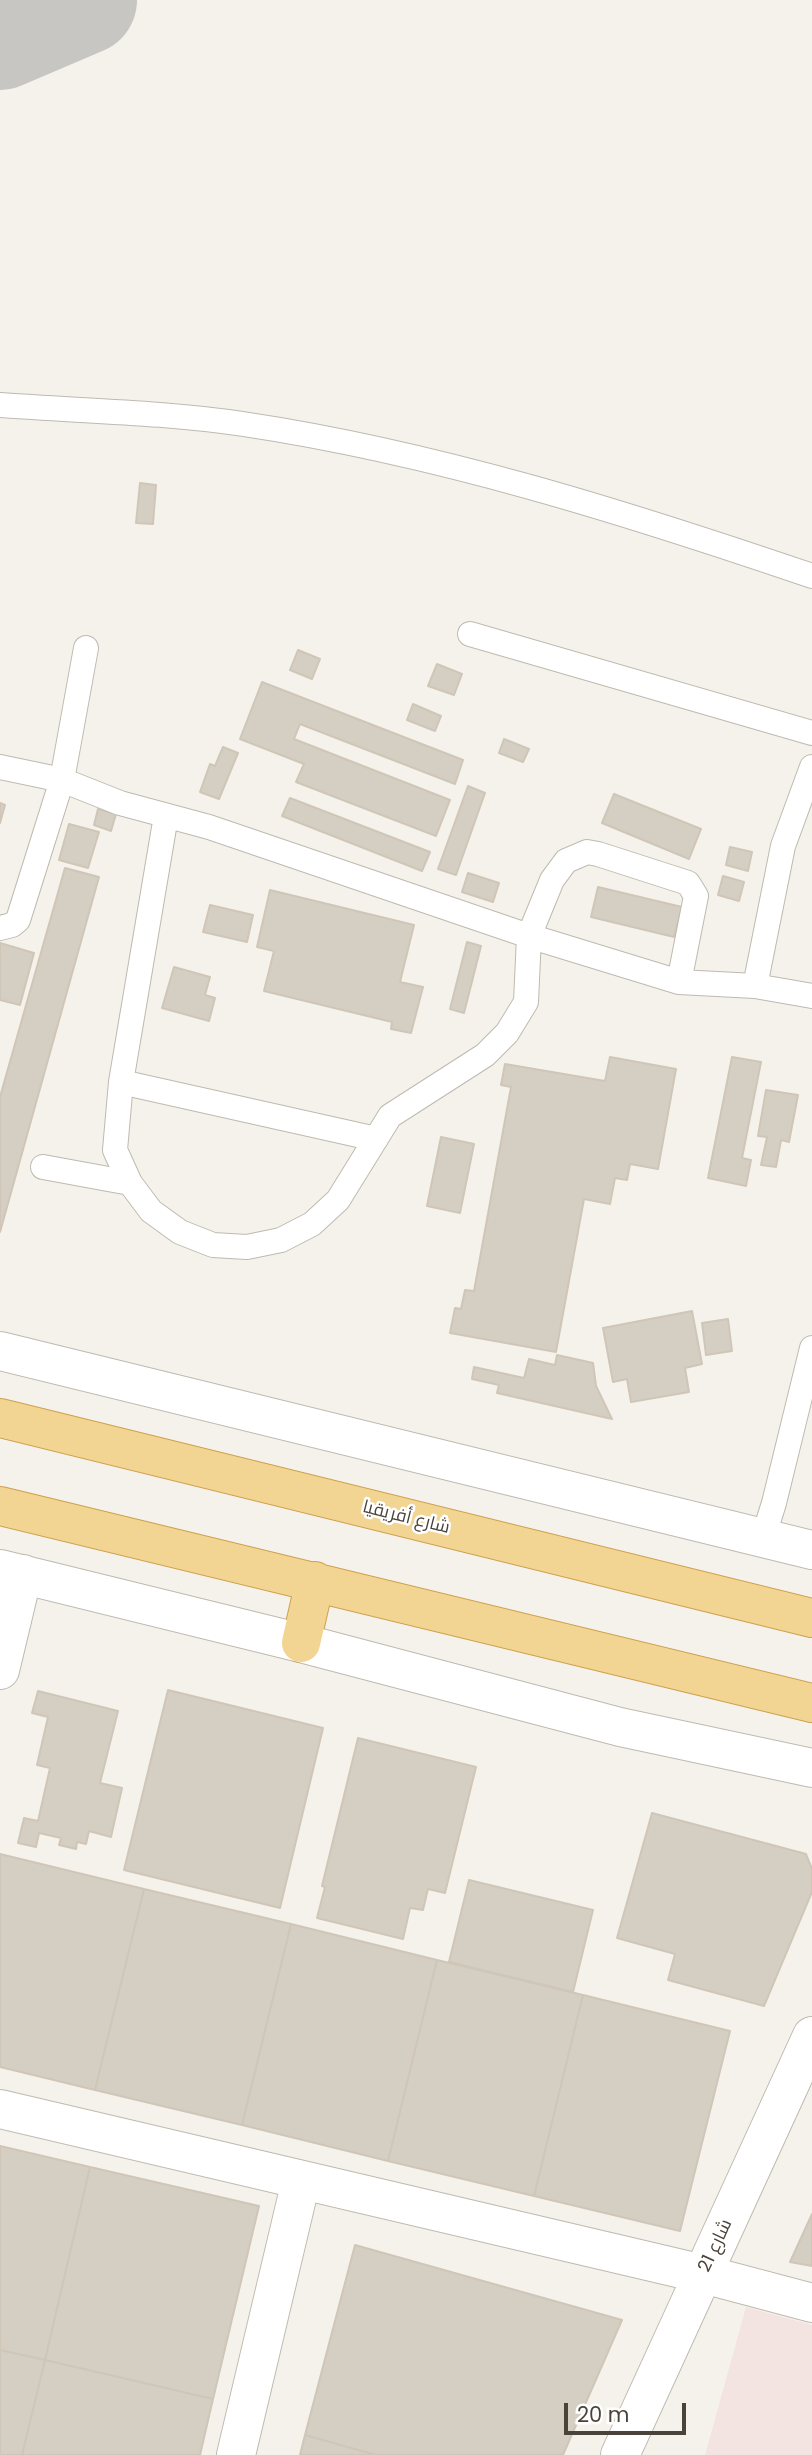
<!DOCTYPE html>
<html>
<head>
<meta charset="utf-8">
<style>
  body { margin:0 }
  #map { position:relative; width:812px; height:2455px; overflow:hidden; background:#f5f2ec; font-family:Poppins,sans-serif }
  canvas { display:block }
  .scale { position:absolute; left:564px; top:2403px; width:122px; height:32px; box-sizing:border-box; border:4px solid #49433a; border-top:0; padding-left:9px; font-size:21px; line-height:24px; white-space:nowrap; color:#49433a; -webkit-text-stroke:5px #fff; paint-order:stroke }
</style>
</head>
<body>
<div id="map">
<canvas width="812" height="2455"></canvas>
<div class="scale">20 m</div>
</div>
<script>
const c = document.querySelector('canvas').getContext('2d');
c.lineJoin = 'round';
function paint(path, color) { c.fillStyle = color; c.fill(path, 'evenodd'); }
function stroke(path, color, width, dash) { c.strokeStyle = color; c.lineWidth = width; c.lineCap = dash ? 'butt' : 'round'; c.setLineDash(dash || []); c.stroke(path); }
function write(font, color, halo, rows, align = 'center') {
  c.font = font + ' Poppins,Cairo,sans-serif'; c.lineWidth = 5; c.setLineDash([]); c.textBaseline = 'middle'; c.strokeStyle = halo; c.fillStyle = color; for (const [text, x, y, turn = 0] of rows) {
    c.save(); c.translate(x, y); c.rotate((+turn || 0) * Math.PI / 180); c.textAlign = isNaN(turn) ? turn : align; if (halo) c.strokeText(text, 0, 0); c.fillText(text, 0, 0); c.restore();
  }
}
const medical = new Path2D(`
  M746,2307L812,2325V2455H705Z`);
const taxiway = new Path2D(`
  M0,35L82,0`);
const building = new Path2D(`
  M140,483L156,485L153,524L136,523Z
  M298,650L320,659L312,679L290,670Z
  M437,664L462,674L454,695L428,686Z
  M262,682L463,760L455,784L300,724L294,739L450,800L436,836L296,782L304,764L240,739Z
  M413,704L441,716L435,731L407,720Z
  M504,739L529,749L523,762L499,753Z
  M223,747L238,753L219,799L200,792L210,764L215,766Z
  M468,786L485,793L456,875L438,869Z
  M614,794L701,829L689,859L602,823Z
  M290,798L430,852L422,871L282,816Z
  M0,803L5,805L0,823Z
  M98,809L116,814L111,831L94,825Z
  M69,824L99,832L88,868L59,860Z
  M730,847L752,852L748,871L726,865Z
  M65,868L99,877L0,1232V1097Z
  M468,873L499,883L493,902L462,892Z
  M723,876L744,882L739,901L718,895Z
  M598,887L682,907L674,937L591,917Z
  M270,890L414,925L400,982L423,987L411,1033L391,1029L392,1022L264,991L274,951L257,947Z
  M210,905L253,915L247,942L203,932Z
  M467,942L481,946L464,1013L450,1009Z
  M0,943L34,953L20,1005L0,1000Z
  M174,967L210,977L205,995L215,998L209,1021L162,1008Z
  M610,1057L676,1069L658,1169L630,1164L627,1180L615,1178L610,1204L584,1199L556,1352L450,1333L455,1308L461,1309L465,1290L474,1291L511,1087L501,1085L505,1064L605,1081Z
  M732,1057L761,1062L742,1158L751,1160L746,1186L708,1178Z
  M766,1090L798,1095L789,1142L781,1140L776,1167L761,1165L767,1137L758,1136Z
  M441,1137L474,1144L460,1213L427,1206Z
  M692,1311L702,1364L685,1368L689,1392L631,1402L627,1379L613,1382L603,1328Z
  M728,1319L732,1351L706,1355L702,1323Z
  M557,1355L593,1363L596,1386L612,1419L497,1393L499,1385L472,1379L474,1367L524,1378L529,1359L555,1365Z
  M168,1690L323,1728L280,1908L124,1870Z
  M38,1691L118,1711L100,1783L122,1788L111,1837L89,1831L86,1844L77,1842L76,1849L59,1845L61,1838L39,1833L36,1847L18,1843L24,1818L38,1821L50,1768L37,1765L48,1717L32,1713Z
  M358,1738L476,1767L445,1893L428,1889L423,1910L410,1908L403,1939L317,1918L325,1887L322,1886Z
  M652,1813L806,1854L812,1869V1892L764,2006L668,1980L675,1954L617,1938Z
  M0,1854L144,1889L95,2090L0,2067Z
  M469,1880L593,1910L573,1992L449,1962Z
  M144,1889L291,1924L242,2125L95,2090Z
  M291,1924L437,1960L388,2161L242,2125Z
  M437,1960L583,1995L534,2196L388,2161Z
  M583,1995L730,2031L680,2231L534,2196Z
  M0,2146L90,2167L45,2360L0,2350Z
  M90,2167L259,2206L213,2399L45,2360Z
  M812,2214V2266L790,2262Z
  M355,2245L622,2320L563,2455H376L305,2435Z
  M0,2350L45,2360L22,2455H0Z
  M45,2360L213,2399L200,2455H22Z
  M305,2435L376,2455H300Z`);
const service = new Path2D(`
  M0,405C81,411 163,412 243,424C437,453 627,513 812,576
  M470,634L812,733
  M0,767L62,780L120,803L209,827L529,936L679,982L755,986L812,996
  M166,816L121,1082L115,1150L130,1183L151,1211L180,1232L213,1245L247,1247L281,1240L312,1224L338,1200L390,1116L485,1055L507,1033L526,1002L529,936L552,880L566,861L587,852L598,854L688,883L696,896L679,982
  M0,928L12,925L18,920L62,780L86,648
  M755,986L783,846L812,767
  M121,1082L376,1139
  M43,1167L130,1183
  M763,1538L774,1503L812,1348`);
const minor = new Path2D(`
  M0,1670L23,1574
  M0,2109L703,2274L812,2303
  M236,2455L301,2181`);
const tertiary = new Path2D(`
  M0,1351L812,1550
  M0,1569L301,1643L620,1727L812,1768
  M620,2455L812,2036`);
const trunk = new Path2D(`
  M0,1418L812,1618
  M0,1506L812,1703
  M301,1643L315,1581`);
const streetNames = [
  ["شارع أفريقيا",406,1518,14],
  ["شارع 21",716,2246,-65]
];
paint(medical, '#f3e4e2');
stroke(taxiway, '#c8c6c3', 110);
paint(building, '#d5cec3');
stroke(building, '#cfc6b7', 2);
stroke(service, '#bfbab0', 26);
stroke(minor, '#bfbab0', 40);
stroke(tertiary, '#bfbab0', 40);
stroke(trunk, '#cea04d', 40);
stroke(service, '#fff', 24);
stroke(minor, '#fff', 38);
stroke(tertiary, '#fff', 38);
stroke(trunk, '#f2d592', 38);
write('18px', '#49433a', '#fff', streetNames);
</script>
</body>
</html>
